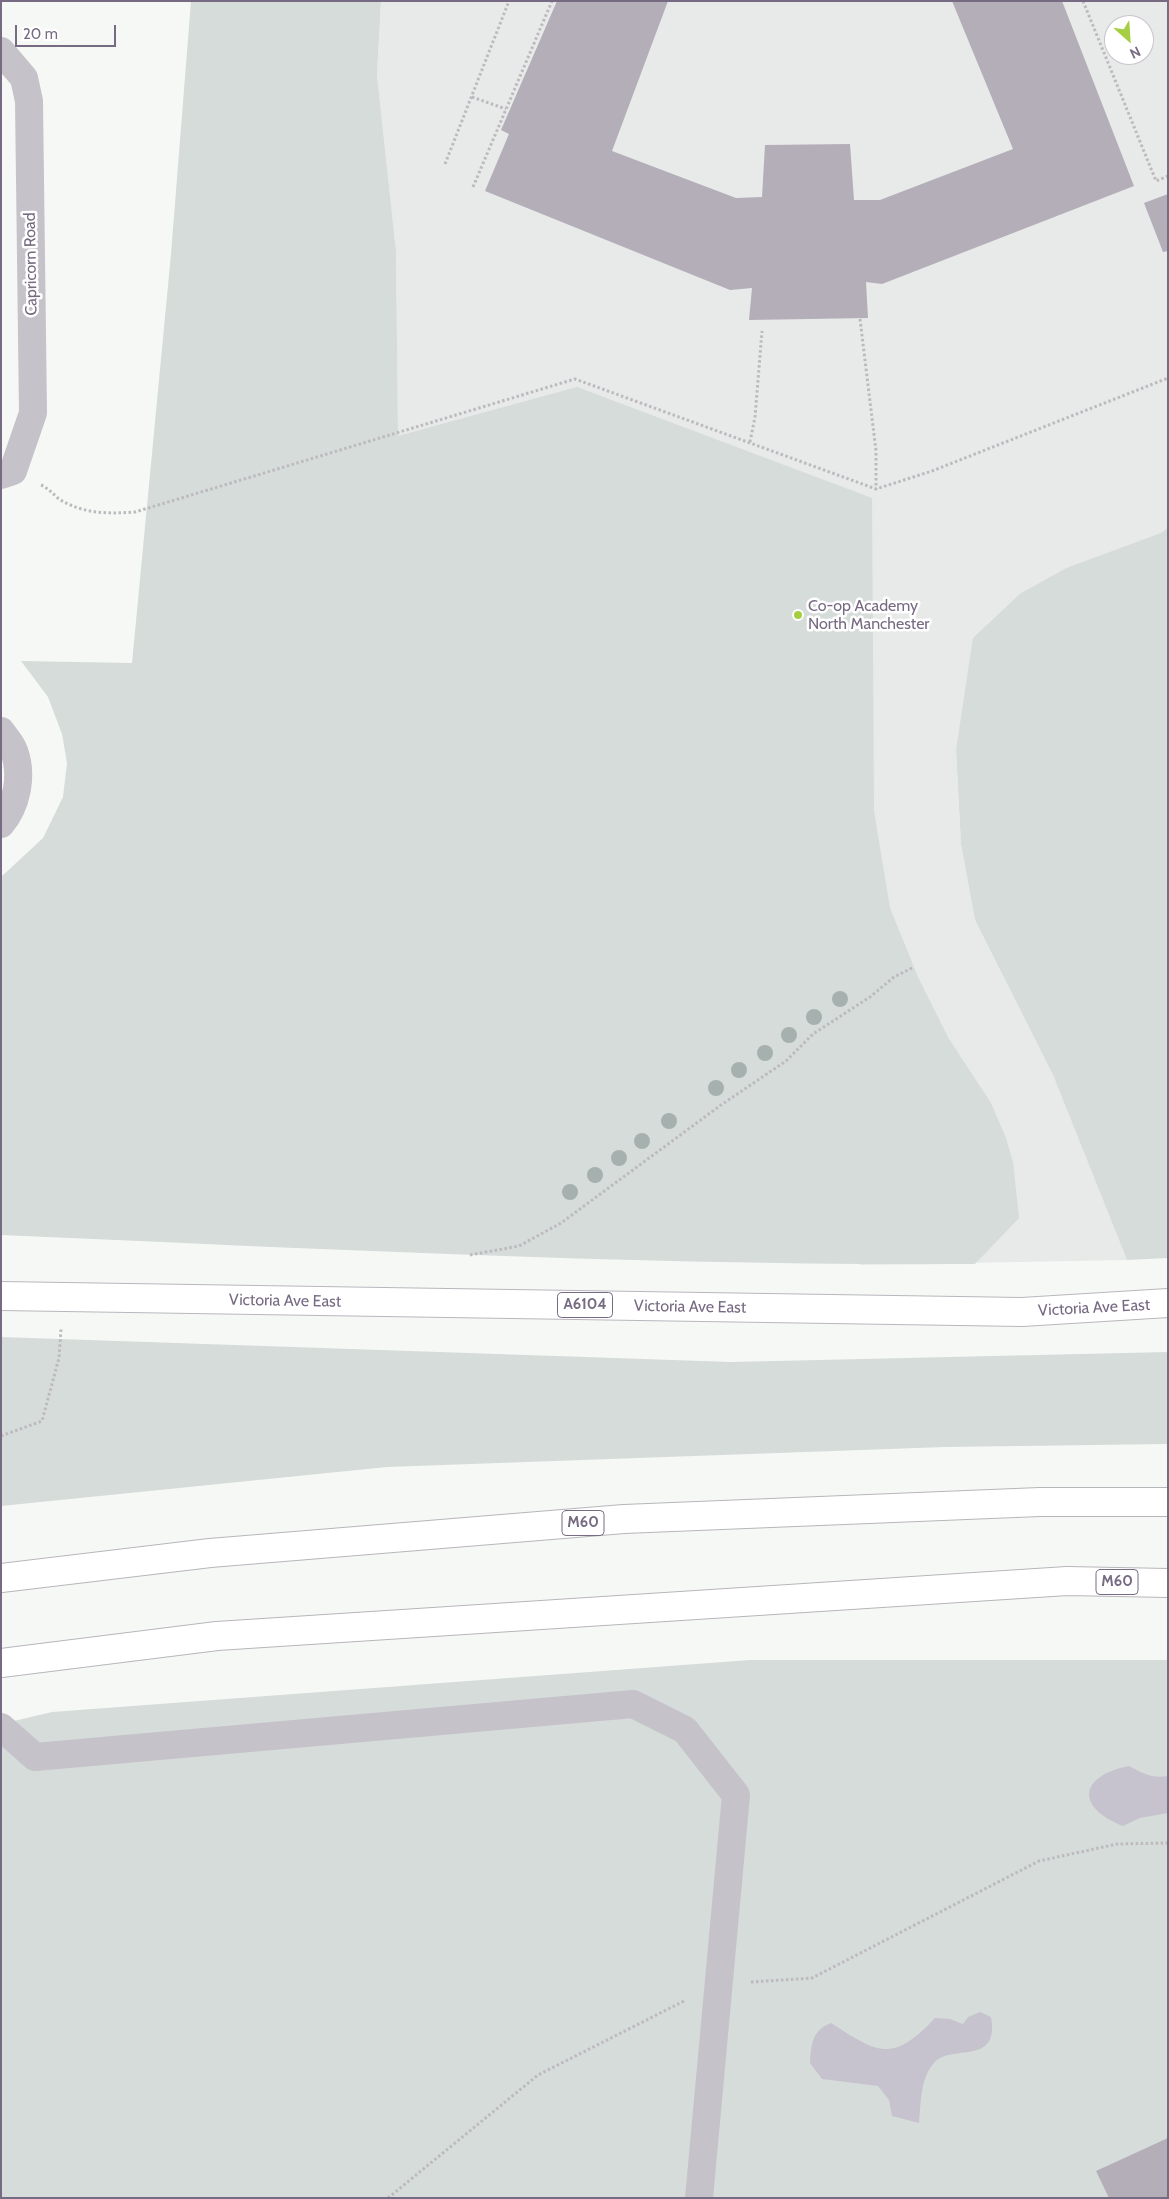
<!DOCTYPE html>
<html>
<head>
<meta charset="utf-8">
<style>
  body { margin:0 }
  #map { position:relative; width:1169px; height:2199px; overflow:hidden; background:#f6f8f6; font-family:Cabin,sans-serif }
  canvas { display:block }
  .frame { position:absolute; inset:0; border:2px solid #776b83; pointer-events:none }
  .north { position:absolute; left:1104px; top:15px; width:50px; height:50px; box-sizing:border-box; background:#fff; border:1px solid #c9c4cd; border-radius:50%; rotate:154deg; font-size:14px; font-weight:700; line-height:20px; text-align:center; color:#776b83 }
  .north::after { content:''; display:block; margin:auto; width:18px; height:22px; background:#a5ce40; clip-path:polygon(50% 0,100% 100%,50% 72%,0 100%) }
  .scale { position:absolute; left:15px; top:25px; width:101px; height:22px; box-sizing:border-box; border:2px solid #776b83; border-top:0; padding-left:6px; font-size:15px; line-height:18px; white-space:nowrap; color:#776b83; -webkit-text-stroke:4px #fff; paint-order:stroke }
</style>
</head>
<body>
<div id="map">
<canvas width="1169" height="2199"></canvas>
<div class="frame"></div>
<div class="north">N</div>
<div class="scale">20 m</div>
</div>
<script>
const c = document.querySelector('canvas').getContext('2d');
c.lineJoin = 'round';
function paint(path, color) { c.fillStyle = color; c.fill(path, 'evenodd'); }
function stroke(path, color, width, dash) { c.strokeStyle = color; c.lineWidth = width; c.lineCap = dash ? 'butt' : 'round'; c.setLineDash(dash || []); c.stroke(path); }
function write(font, color, halo, rows, align = 'center') {
  c.font = font + ' Cabin,sans-serif'; c.lineWidth = 5; c.setLineDash([]); c.textBaseline = 'middle'; c.strokeStyle = halo; c.fillStyle = color; for (const [text, x, y, turn = 0] of rows) {
    c.save(); c.translate(x, y); c.rotate((+turn || 0) * Math.PI / 180); c.textAlign = isNaN(turn) ? turn : align; if (halo) c.strokeText(text, 0, 0); c.fillText(text, 0, 0); c.restore();
  }
}
const built = new Path2D(`
  M381,1H1168V531L1066,568L1021,593L956,750L961,844L975,920L1053,1075L1127,1260L860,1265L398,458L396,251L377,75ZM1114,25H1144V55H1114Z`);
const green = new Path2D(`
  M191,1H381L377,75L396,251L398,436L577,387L872,498L874,811L890,908L918,977L949,1039L991,1103L1006,1138L1013,1162L1019,1218L975,1264C650,1266 326,1249 1,1235V877L43,838L63,797L67,763L62,734L48,697L21,661L132,663L171,254Z
  M1168,528V1258L1127,1260L1053,1075L975,920L961,844L956,750L973,638L1021,593L1066,568L1161,533Z
  M1,1337L731,1362L1168,1352V1444L945,1447L387,1467L1,1506Z
  M750,1660H1168V2198H1V1724L52,1712Z`);
const water = new Path2D(`
  M1129,1766C1142,1773 1153,1779 1168,1776V1813L1140,1818L1123,1826C1075,1807 1079,1776 1129,1766Z
  M980,2012L991,2017C1000,2067 951,2043 934,2063C920,2079 921,2103 919,2123L892,2116L889,2100L878,2086L822,2079L810,2063C811,2045 812,2030 831,2023C878,2053 892,2064 935,2018L950,2019L963,2024L968,2017Z`);
const building = new Path2D(`
  M557,1H668L612,151L736,198L762,197L765,145L850,144L854,200H880L1013,149L952,1H1062L1134,186L882,284L866,282L868,318L749,320L752,288L730,290L485,191L509,134L501,130Z
  M1168,194V251L1163,252L1144,203Z
  M1168,2138V2198H1109L1096,2171Z`);
const path = new Path2D(`
  M1083,1L1156,181L1168,176
  M472,97L506,109
  M445,164L509,1
  M473,187L552,1
  M860,319L876,451V489
  M750,442L755,417L762,331
  M41,485C48,488 53,494 59,499C83,514 108,514 135,512L575,379L876,489L932,471L1168,378
  M470,1255L519,1246L561,1223L721,1105L786,1061L813,1034L870,997L894,977L914,967
  M1,1436L42,1421L59,1358L61,1329
  M751,1982L812,1978L1039,1861L1117,1844L1168,1843
  M388,2198L538,2075L686,2000`);
const minor = new Path2D(`
  M1,51L24,78L29,101L33,413L13,471L1,475
  M1,731C5,737 12,744 14,751C23,775 17,805 1,824
  M1,1727L35,1757L633,1704L685,1730L736,1795L699,2198`);
const major = new Path2D(`
  M1,1296L1022,1312L1168,1303`);
const highway = new Path2D(`
  M1,1578L210,1553L624,1519L1040,1502H1168
  M1,1663L217,1636L1067,1581L1168,1583`);
const trees = [
  [840,999],
  [814,1017],
  [789,1035],
  [765,1053],
  [739,1070],
  [716,1088],
  [669,1121],
  [642,1141],
  [619,1158],
  [595,1175],
  [570,1192]
];
const markers = [
  [798,615,5,"#a5ce40"]
];
const shields = [
  [585,1305,55],
  [583,1523,42],
  [1117,1582,42]
];
const shieldNames = [
  ["A6104",585,1305],
  ["M60",583,1523],
  ["M60",1117,1582]
];
const streetNames = [
  ["Capricorn Road",31,264,-91],
  ["Victoria Ave East",285,1301,1],
  ["Victoria Ave East",690,1307,1],
  ["Victoria Ave East",1094,1308,-3]
];
const poiNames = [
  ["Co-op Academy",808,606],
  ["North Manchester",808,624]
];
paint(built, '#e8e9e9');
paint(green, '#d6dcda');
paint(water, '#c7c3ce');
paint(building, '#b3aeb8');
stroke(major, '#b9b6bd', 30);
stroke(highway, '#b8b5bb', 30);
stroke(path, '#bdbabf', 3, [2.5, 2.5]);
stroke(minor, '#c5c2c9', 28);
stroke(major, '#fff', 28);
stroke(highway, '#fff', 28);
c.fillStyle = '#a6b0ae';
for (const [x, y] of trees) { c.beginPath(); c.arc(x, y, 8, 0, 2 * Math.PI); c.fill(); }
for (const [x, y, r, color] of markers) { const dot = new Path2D(); dot.arc(x, y, r, 0, 2 * Math.PI); c.fillStyle = color; c.fill(dot); stroke(dot, '#fff', 2); }
for (const [x, y, w] of shields) { const box = new Path2D(); box.roundRect(x - w / 2, y - 12.5, w, 25, 4); c.fillStyle = '#fff'; c.fill(box); stroke(box, '#776b83', 1); }
write('bold 15px', '#776b83', null, shieldNames);
write('16px', '#776b83', '#fff', streetNames);
write('16px', '#776b83', '#fff', poiNames, 'left');
</script>
</body>
</html>
